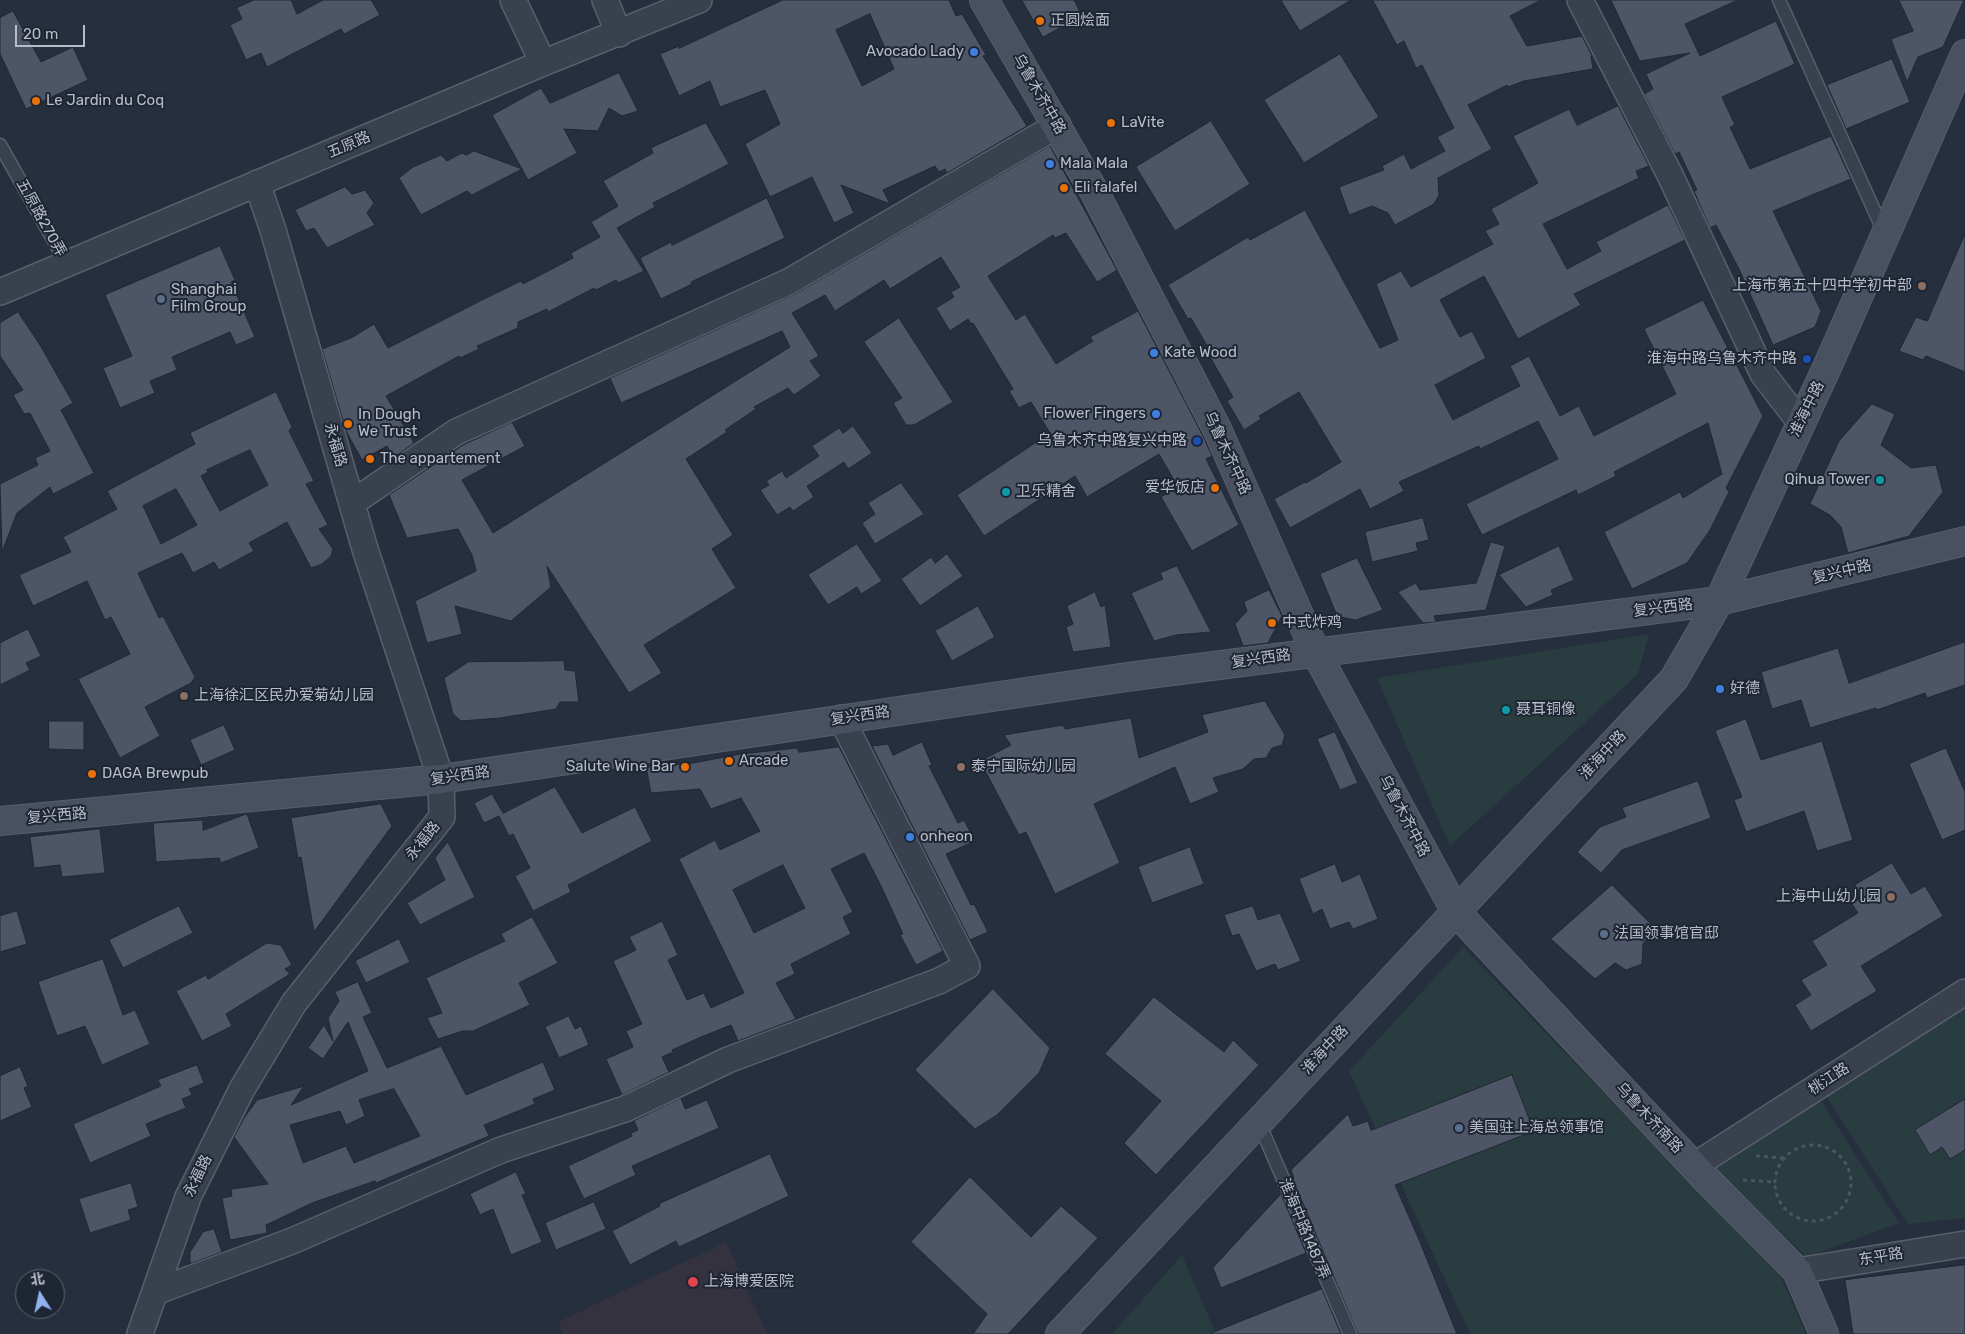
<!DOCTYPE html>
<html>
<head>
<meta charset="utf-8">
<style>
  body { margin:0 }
  #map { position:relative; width:1965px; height:1334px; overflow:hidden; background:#262f3d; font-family:Rubik,"Noto Sans SC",sans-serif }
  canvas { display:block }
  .north { position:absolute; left:15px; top:1269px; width:50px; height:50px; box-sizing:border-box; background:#1f2633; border:1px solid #5b626f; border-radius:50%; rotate:350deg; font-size:14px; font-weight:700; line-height:20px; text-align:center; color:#b6bcc8 }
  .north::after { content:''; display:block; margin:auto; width:18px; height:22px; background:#93b1f1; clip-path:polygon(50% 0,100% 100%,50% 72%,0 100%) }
  .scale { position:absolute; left:15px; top:25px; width:70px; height:22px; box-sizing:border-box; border:2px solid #b6bcc8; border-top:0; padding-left:6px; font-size:15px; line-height:18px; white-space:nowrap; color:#b6bcc8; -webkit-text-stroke:4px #1f2633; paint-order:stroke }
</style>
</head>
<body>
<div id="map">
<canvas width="1965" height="1334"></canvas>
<div class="north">北</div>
<div class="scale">20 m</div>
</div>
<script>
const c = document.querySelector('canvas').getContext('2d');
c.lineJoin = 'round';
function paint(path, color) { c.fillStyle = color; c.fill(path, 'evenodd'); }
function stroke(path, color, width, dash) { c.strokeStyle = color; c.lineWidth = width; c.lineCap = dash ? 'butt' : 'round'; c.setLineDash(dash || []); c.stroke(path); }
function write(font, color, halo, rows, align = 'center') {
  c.font = font + ' Rubik,"Noto Sans SC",sans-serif'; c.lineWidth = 4; c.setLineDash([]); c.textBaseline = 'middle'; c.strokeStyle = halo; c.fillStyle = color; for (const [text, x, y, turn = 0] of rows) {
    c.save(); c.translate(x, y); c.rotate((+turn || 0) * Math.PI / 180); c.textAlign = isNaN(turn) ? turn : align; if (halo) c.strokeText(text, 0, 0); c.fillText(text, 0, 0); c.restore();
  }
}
const medical = new Path2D(`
  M726,1242L767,1334H564L558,1322Z`);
const green = new Path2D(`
  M1649,634L1638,674L1450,846L1377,678Z
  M1463,947L1781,1277L1806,1334H1470L1349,1071Z
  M1965,1009V1218L1908,1224L1826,1096Z
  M1820,1099L1899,1223L1807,1257L1714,1169Z
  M1182,1255L1216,1334H1112Z`);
const building = new Path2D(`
  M254,0H291L297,14L323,0H371L380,15L344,34L341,29L267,67L261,53L246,60L230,25L242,19L237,8Z
  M783,0H949L956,16L962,14L986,55L983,56L1027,126L947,173L945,169L939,172L935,166L883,190L890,204L841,185L854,213L834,223L812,177L770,197L745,144L780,124L765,90L720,107L710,81L679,96L660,54L679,46V48ZM870,14L894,69L862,86L836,30Z
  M1022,0H1074L1082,16L1043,37Z
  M1281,0H1351L1300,31Z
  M1373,0H1541L1510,16L1527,46L1582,36L1592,56H1591L1593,69L1524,81L1508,87L1507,85L1468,105L1492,149L1438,178L1439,195L1434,204L1395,225L1388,213L1372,206L1349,215L1339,187L1384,170L1382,166L1404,154L1411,169L1445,151L1437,137L1454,128L1422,65L1416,68L1404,41L1397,45Z
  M1611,0H1738L1685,24L1700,56L1776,21L1795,64L1722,97L1735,125L1730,127L1750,169L1831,136L1851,179L1773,211L1821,311L1815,327L1773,345L1739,269L1716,225L1710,228L1694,191L1697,190L1679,152L1675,154L1644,94L1653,89L1646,74L1690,53L1640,61Z
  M1899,0H1964L1943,47L1918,57L1907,82L1891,39L1913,31Z
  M13,11L41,62L73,47L88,80L26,109L0,54V18Z
  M1340,54L1379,117L1304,163L1264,100Z
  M1892,59L1910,102L1846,129L1827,85Z
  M619,73L638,111L622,116L609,108L598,131L564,129L577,153L528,180L492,115L541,88L550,103Z
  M1618,106L1649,166L1636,171L1639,178L1543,224L1567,269L1601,251L1596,242L1668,205L1685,240L1574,294L1581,305L1518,339L1484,276L1440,300L1460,337L1472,331L1486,358L1435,385L1453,420L1520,386L1510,366L1529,356L1560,416L1579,406L1594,436L1676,394L1644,329L1703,300L1763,416L1726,488L1729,492L1710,530L1687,563L1632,589L1604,532L1680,492L1683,498L1722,474L1708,423L1614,472L1616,476L1578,495L1576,490L1482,535L1466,504L1558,459L1538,421L1480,449L1479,446L1399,482L1404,491L1370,509L1360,489L1290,528L1274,499L1305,482L1306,483L1341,462L1299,392L1259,416L1261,419L1244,430L1227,401L1233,397L1210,357L1213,356L1191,318L1188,319L1168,285L1248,237L1250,240L1305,210L1380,348L1398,340L1376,284L1401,271L1411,287L1493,244L1485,231L1499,224L1491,209L1538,183L1513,136L1569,109L1577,125Z
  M1211,121L1250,184L1175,231L1136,167Z
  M706,123L729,164L653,203L655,207L617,228L644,271L618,283L616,280L596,290L594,288L548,312L547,309L518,322V328L477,346L479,349L460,358L459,356L386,396L414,443L393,458L387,446L362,460L346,431L322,349L351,338L374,324L388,348L486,298L521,281L523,284L573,258L571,253L600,237L591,222L618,206L603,181L653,153L651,148Z
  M1050,146L1117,270L1097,282L1066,233L1055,238L1053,235L988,276L1016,320L1025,314L1056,364L1093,341L1090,337L1138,311L1204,438L1212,456L1206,459L1239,525L1192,551L1161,497L1178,487L1159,454L1087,497L1075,476L984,536L957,495L1050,433L1031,402L1019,408L1009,391L1013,389L973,323L971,324L968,319L950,331L936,308L954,297L951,292L960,287L941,257L890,289L884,280L835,311L825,295L792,313L819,356L810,361L821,376L794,395L788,388L754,407L756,409L725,430L727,432L686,459L733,535L712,549L736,588L644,645L662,673L629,693L547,566L551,587L511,621L455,606L462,634L427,643L415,601L476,571L472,555L458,529L407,538L389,495L463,445L512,422L525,446L462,480L493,533L790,347L782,331L621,403L610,378L795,294Z
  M474,151L522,169L472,195L467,191L421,215L399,178L413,167L441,155L447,161L462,153L466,155Z
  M345,187L352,194L365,190L374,203L367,213L375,225L327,248L314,228L306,231L295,210Z
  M767,198L785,238L691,282L692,284L661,299L640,258L671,242L672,245Z
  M1965,234V372L1926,356L1923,360L1899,351L1916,317L1927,321Z
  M220,246L235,280L231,282L255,337L236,345L230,332L172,357L177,370L150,381L155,393L120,408L103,368L132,356L105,295Z
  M18,312L40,345L73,403L61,410L94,473L53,494L50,487L17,513L2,552L0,484L38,465L35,458L50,451L30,413L24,414L13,395L23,390L0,356V323Z
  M899,318L953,402L914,425H906L893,403L902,398L864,342Z
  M276,392L292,427L289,431L314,481L306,484L328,525L319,529L333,549L331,556L322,564L311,568L287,522L249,543L254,551L219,570L214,562L193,573L182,553L138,573L159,618L163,616L195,677L191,683L145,707L160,736L120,758L78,679L130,654L111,617L105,620L87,581L33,606L19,575L71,552L63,537L117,509L107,491L195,444L190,433ZM250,450L268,485L220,511L201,476L208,472L207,470ZM176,489L197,525L161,544L143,506Z
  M1872,404L1895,414L1881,445L1911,468L1936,465L1943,492L1909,536L1848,553L1841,527L1830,515L1810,504L1839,441Z
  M853,426L872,453L848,469L844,462L807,486L814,497L793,511L790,507L777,515L760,490L769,485L766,481L782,471L786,478L819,456L812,446L839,428L843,433Z
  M901,483L924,514L875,544L862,523L875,514L868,503Z
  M1423,518L1429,540L1416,543L1418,551L1372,562L1365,532Z
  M1491,542L1505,546L1486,610L1434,616L1436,622L1423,623L1398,592L1416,583L1420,590L1476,583Z
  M857,544L882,581L861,594L857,587L828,605L808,575Z
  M1559,546L1574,580L1551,590L1553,595L1526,607L1499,575Z
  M947,554L963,576L920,606L901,579L931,557L935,563Z
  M1357,558L1383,610L1356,620L1340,617L1335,611L1320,574Z
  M1177,566L1211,632L1176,635L1154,641L1131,593L1163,579L1160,573Z
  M1269,590L1282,616L1268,643L1243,646L1235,624L1247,611L1244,602Z
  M1095,592L1101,607L1105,605L1111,647L1073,652L1066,627L1073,624L1067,606Z
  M978,606L995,637L952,661L935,631Z
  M28,629L41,656L26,663L30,670L0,685V643Z
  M1965,642V685L1927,698L1925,693L1877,710L1876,708L1810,728L1801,700L1772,709L1761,672L1838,648L1849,683Z
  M564,661L565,670L575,671L579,702H560L556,709L500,718L461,721L453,714L444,678L468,662Z
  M1265,701L1285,735L1282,745L1272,748L1266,758L1254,759L1243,769L1213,778L1219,792L1190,804L1175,767L1094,804L1120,863L1055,894L1026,832L1019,835L980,761L1011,745L1004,735L1063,725L1065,729L1131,718L1139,758L1208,732L1202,715Z
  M1746,719L1761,760L1822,741L1853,840L1817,851L1804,811L1746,832L1734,800L1742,797L1715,731Z
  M49,721H84V750L49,749Z
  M224,725L235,750L201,765L190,740Z
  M1335,732L1358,783L1340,790L1317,739Z
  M922,742L932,765L929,766L958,823L964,820L975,841L946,854L971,905L974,904L988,932L970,940L872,746L888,744L893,755Z
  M839,747L943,951L916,965L900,935L903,934L881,886L864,853L831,869L853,912L843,917L851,934L791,964L795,974L776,983L796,1019L738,1041L731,1025L701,1037L672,1050L673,1052L662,1057L669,1072L622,1095L606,1059L633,1047L626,1031L642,1024L613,961L636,950L629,937L662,921L678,955L668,960L687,1000L704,993L711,1008L744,993L679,859L715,840L720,850L760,831L741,798L711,809L700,789L651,793L646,767L693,763L740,754L797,748L799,752ZM783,865L805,908L754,933L733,890Z
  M1946,748L1965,792V830L1942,840L1909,764Z
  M1698,781L1711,818L1622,850L1601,873L1577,852L1600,827L1626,817L1622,808Z
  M555,787L582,833L635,807L652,841L568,885L571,892L533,911L515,876L530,868L513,834L509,836L499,816L484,823L474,803L492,794L503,813Z
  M381,804L392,826L314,932L301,857L298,858L291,818Z
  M247,814L259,848L221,863L219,858L156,862L153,823L203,820V830Z
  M100,829L105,873L62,877L60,865L34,868L30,837Z
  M448,842L475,897L420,925L407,903L445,880L435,858Z
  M1190,847L1204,884L1152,903L1138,867Z
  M1892,863L1911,894L1925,886L1943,916L1861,966L1877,991L1811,1031L1795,1005L1811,995L1801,980L1827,965L1812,941L1858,913L1852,904L1862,897L1855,885Z
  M1335,864L1342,882L1360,874L1378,919L1353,929L1349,922L1330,929L1322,909L1313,914L1299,879Z
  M1612,885L1655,928L1643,944L1642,964L1626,970L1615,963L1595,979L1551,939Z
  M179,906L193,933L123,968L109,940Z
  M1253,906L1258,920L1280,913L1301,961L1278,970L1275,964L1256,971L1239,934L1232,936L1224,915Z
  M17,911L27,944L0,952V916Z
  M532,917L558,963L519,983L530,1005L473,1031H463L438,1039L427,1018L442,1013L426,978L505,941L501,934Z
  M399,939L410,962L366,983L355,961Z
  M267,943L281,945L292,965L285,969L290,974L226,1014L232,1026L202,1041L176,991L206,975L208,979Z
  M103,959L123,1015L135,1010L150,1044L102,1065L85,1026L57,1036L38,982Z
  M358,982L372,1013L363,1017L387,1068L441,1046L466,1095L543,1062L555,1090L533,1099L535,1104L484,1125L489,1136L376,1183L375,1181L312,1203L266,1225L267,1233L230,1240L222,1198L232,1196L231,1189L268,1184L234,1137L244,1118L257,1100L304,1086L291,1105L368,1071L348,1022L323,1059L308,1048L324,1025L333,1041L328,1018L339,1001L335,992ZM394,1089L420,1136L354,1163L346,1146L303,1163L290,1125L340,1111L346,1125L365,1116L359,1100Z
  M993,989L1050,1048L1039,1073L997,1115L975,1129L915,1070Z
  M1154,997L1224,1052L1233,1040L1259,1065L1156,1175L1124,1143L1161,1101L1105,1054Z
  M569,1016L575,1029L581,1026L589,1045L559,1058L545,1027Z
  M197,1065L204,1083L189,1089L192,1095L182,1099L186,1108L146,1124L151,1136L90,1163L73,1124L161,1086L158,1080Z
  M20,1067L28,1086L24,1088L32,1107L0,1121V1076Z
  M1512,1075L1534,1131L1395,1185L1420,1242L1457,1334H1358L1293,1180L1294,1178L1291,1170L1348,1114L1353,1126L1368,1121L1371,1130Z
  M681,1098L685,1109L707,1100L719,1128L632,1166L636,1175L584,1199L568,1166L632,1136L631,1133L638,1130L634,1121Z
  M1965,1099V1150L1950,1159L1942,1147L1930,1155L1915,1130Z
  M770,1154L789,1196L679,1247L676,1241L630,1265L612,1231L660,1206L659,1204Z
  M516,1172L526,1194L522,1195L542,1242L511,1255L493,1209L480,1215L470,1194Z
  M970,1177L1031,1237L1061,1206L1098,1238L1008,1334H973L987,1314L911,1242Z
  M131,1183L138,1207L128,1210L131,1220L90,1233L79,1199Z
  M1281,1194L1306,1253L1221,1288L1213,1268Z
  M594,1202L606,1229L556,1250L545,1223Z
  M214,1229L222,1252L190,1264V1252L203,1232Z
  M1965,1265V1334H1853L1845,1280Z
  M1322,1289L1341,1334H1212V1333Z`);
const path = new Path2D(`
  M1775 1183a38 38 0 1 1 76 0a38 38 0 1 1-76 0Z
  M1756,1156L1784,1158
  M1743,1180L1775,1182`);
const lane = new Path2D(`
  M1779,0L1884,232
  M0,145L67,264
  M1259,1123L1350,1334`);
const street = new Path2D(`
  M513,0L543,63
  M605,0L619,34
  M1580,0L1670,175L1763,374L1800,422
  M0,292L543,63L699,0
  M352,503L456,432L788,282L1058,125
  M1694,1166L1965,992
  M1797,1271L1965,1244
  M155,1292L292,1241L501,1150L625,1109L728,1060L939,981L967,966L841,718
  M140,1334L188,1197L242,1089L294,1003L442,817L441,779L365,549L273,230L257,183`);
const secondary = new Path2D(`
  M984,0L1095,193L1218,431L1315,651L1456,912L1705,1178L1797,1271L1824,1334
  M0,821L441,779L1127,677L1719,601L1965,541
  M1060,1334L1674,679L1719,601L1828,365L1965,54`);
const markers = [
  [1040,21,5,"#e8710a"],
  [974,52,5,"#3f7fe0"],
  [36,101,5,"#e8710a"],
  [1111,123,5,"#e8710a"],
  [1050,164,5,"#3f7fe0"],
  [1064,188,5,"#e8710a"],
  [1922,286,5,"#8d6e63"],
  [161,299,5,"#5c6f8a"],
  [1154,353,5,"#3f7fe0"],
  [1807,359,5,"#1a4fb4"],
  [1156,414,5,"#3f7fe0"],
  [348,424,5,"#e8710a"],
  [1197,441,5,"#1a4fb4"],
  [370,459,5,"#e8710a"],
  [1880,480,5,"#0f9aa8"],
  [1215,488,5,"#e8710a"],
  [1006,492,5,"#0f9aa8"],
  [1272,623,5,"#e8710a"],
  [1720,689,5,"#3f7fe0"],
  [184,696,5,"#8d6e63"],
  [1506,710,5,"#0f9aa8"],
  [729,761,5,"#e8710a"],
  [685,767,5,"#e8710a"],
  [961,767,5,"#8d6e63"],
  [92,774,5,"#e8710a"],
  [910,837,5,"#3f7fe0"],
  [1891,897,5,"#8d6e63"],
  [1604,934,5,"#5c6f8a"],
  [1459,1128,5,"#5c6f8a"],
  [693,1282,6,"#e0444e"]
];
const poiNames = [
  ["正圆烩面",1050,21],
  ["Avocado Lady",964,52,"right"],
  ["Le Jardin du Coq",46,101],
  ["LaVite",1121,123],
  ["Mala Mala",1060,164],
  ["Eli falafel",1074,188],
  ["上海市第五十四中学初中部",1912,286,"right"],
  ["Shanghai",171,290],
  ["Film Group",171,307],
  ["Kate Wood",1164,353],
  ["淮海中路乌鲁木齐中路",1797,359,"right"],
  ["Flower Fingers",1146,414,"right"],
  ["In Dough",358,415],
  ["We Trust",358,432],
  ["乌鲁木齐中路复兴中路",1187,441,"right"],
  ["The appartement",380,459],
  ["Qihua Tower",1870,480,"right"],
  ["爱华饭店",1205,488,"right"],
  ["卫乐精舍",1016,492],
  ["中式炸鸡",1282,623],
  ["好德",1730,689],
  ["上海徐汇区民办爱菊幼儿园",194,696],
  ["聂耳铜像",1516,710],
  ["Arcade",739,761],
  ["Salute Wine Bar",675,767,"right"],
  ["泰宁国际幼儿园",971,767],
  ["DAGA Brewpub",102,774],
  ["onheon",920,837],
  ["上海中山幼儿园",1881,897,"right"],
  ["法国领事馆官邸",1614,934],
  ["美国驻上海总领事馆",1469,1128],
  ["上海博爱医院",704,1282]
];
const streetNames = [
  ["乌鲁木齐中路",1039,94,60],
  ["五原路",349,145,-23],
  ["五原路270弄",41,218,61],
  ["淮海中路",1807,409,-64],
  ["永福路",335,445,74],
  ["乌鲁木齐中路",1227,453,65],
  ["复兴中路",1842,572,-13],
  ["复兴西路",1663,608,-7],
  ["复兴西路",1261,659,-8],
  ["复兴西路",860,716,-8],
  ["淮海中路",1603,755,-47],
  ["复兴西路",460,776,-8],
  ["复兴西路",57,816,-5],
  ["乌鲁木齐中路",1404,816,62],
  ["永福路",423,841,-51],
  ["淮海中路",1325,1050,-47],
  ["桃江路",1829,1079,-33],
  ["乌鲁木齐南路",1649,1118,47],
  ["永福路",198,1176,-64],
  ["淮海中路1487弄",1304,1229,67],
  ["东平路",1881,1257,-9]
];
paint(medical, '#34323f');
paint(green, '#293c3f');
paint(building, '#4d5566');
stroke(building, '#212835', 1);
stroke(lane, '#585f6b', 15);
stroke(street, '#585f6b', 28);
stroke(secondary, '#585f6b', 30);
stroke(path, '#48595d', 3, [4, 4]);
stroke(lane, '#3a414e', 12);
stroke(street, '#3a414e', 25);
stroke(secondary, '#495060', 28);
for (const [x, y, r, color] of markers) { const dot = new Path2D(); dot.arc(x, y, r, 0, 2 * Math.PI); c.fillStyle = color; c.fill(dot); stroke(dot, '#1f2633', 2); }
write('15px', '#b6bcc8', '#1f2633', poiNames, 'left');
write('15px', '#b6bcc8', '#1f2633', streetNames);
</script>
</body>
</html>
